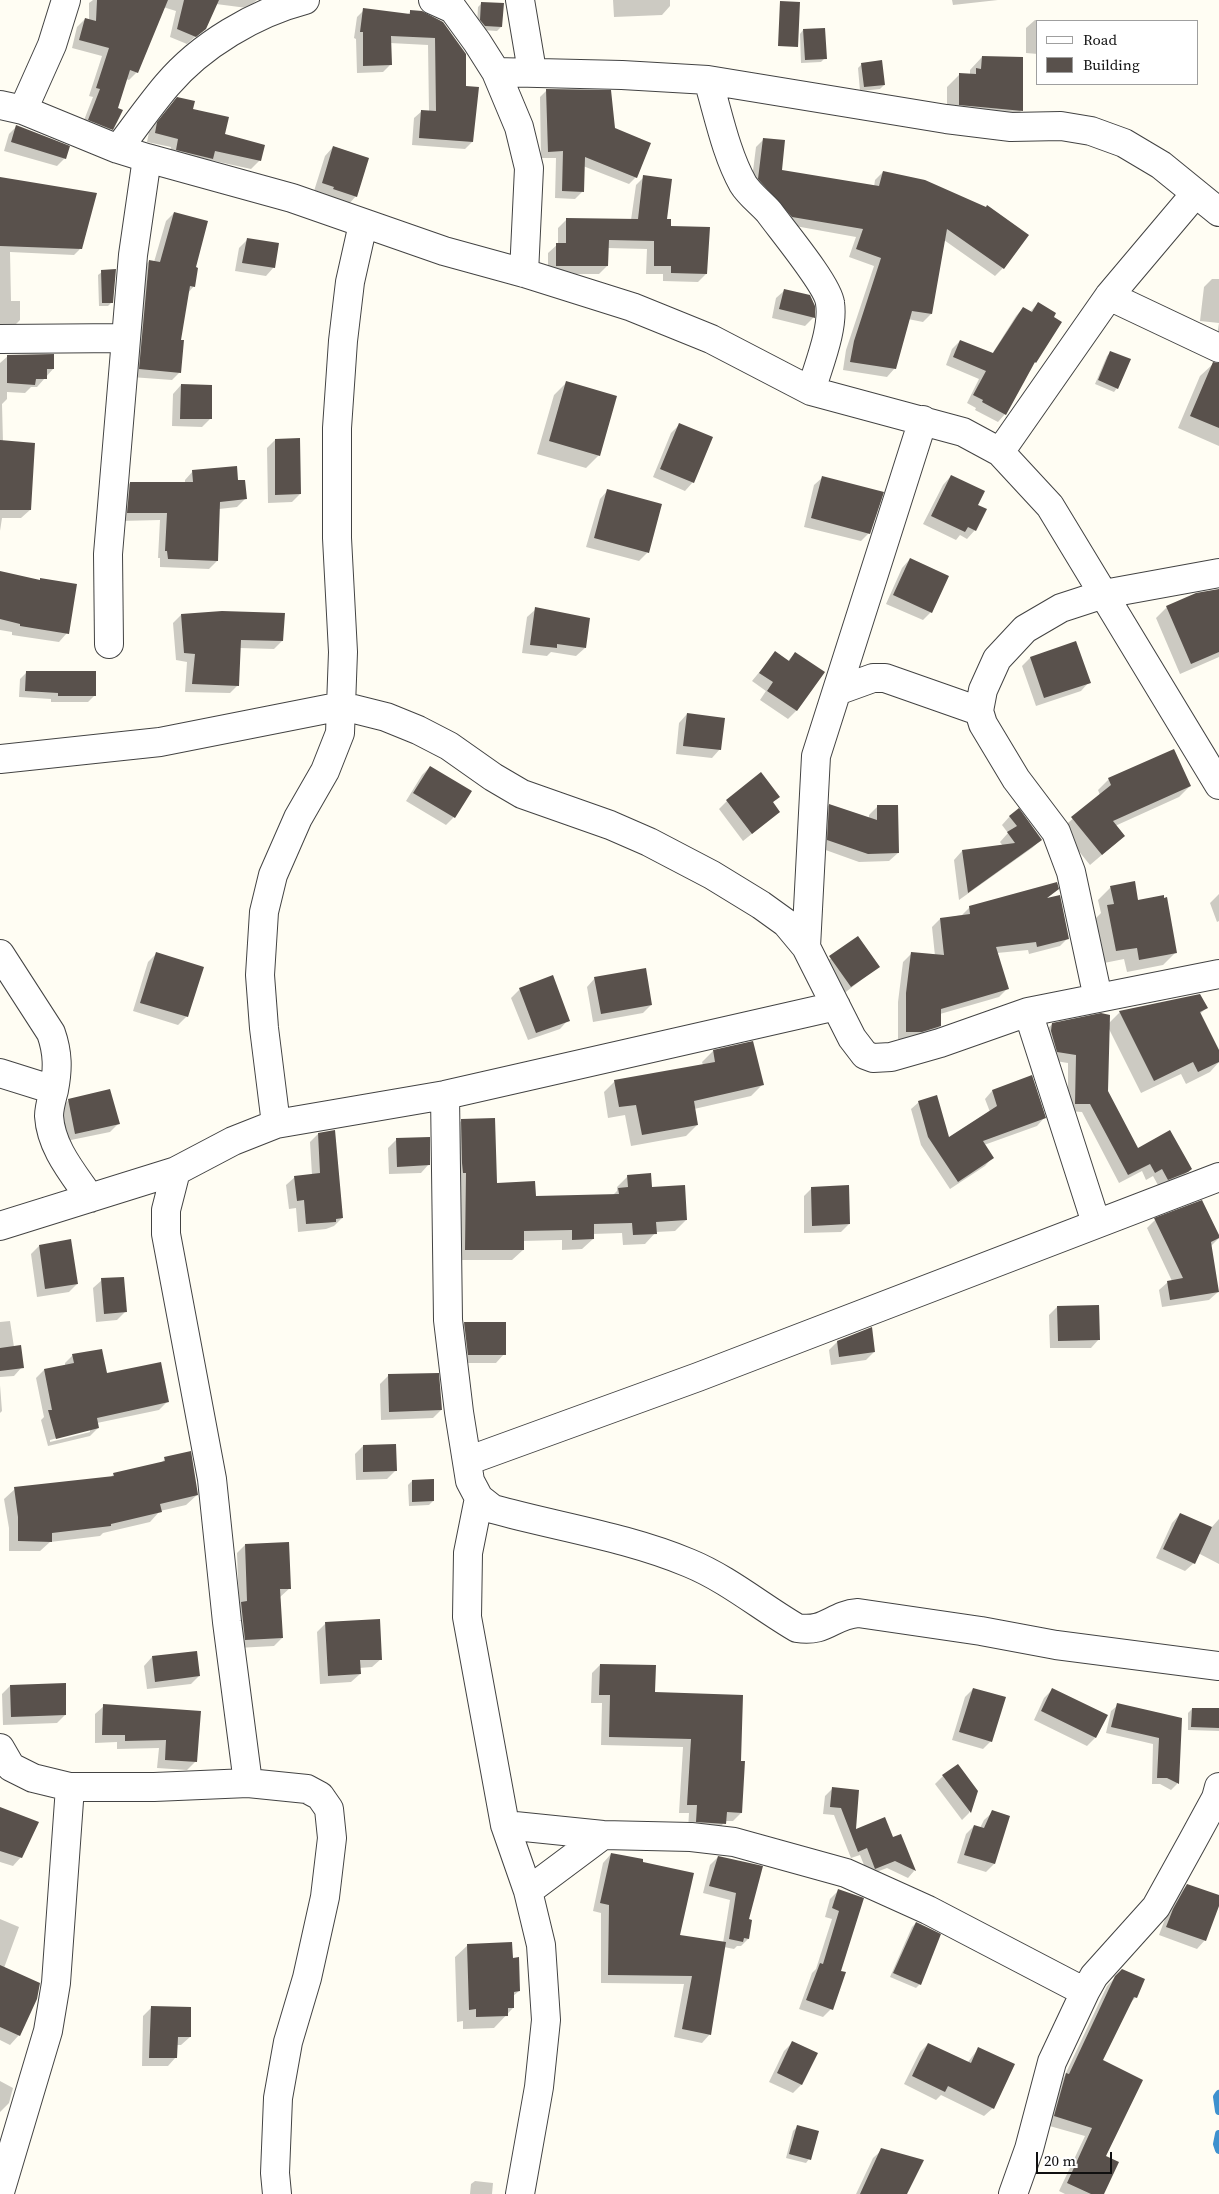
<!DOCTYPE html>
<html>
<head>
<meta charset="utf-8">
<style>
  body { margin:0 }
  #map { position:relative; width:1219px; height:2194px; overflow:hidden; background:#fffdf3; font-family:"Source Serif 4",serif }
  canvas { display:block }
  .legend { position:absolute; left:1036px; top:20px; width:162px; height:65px; box-sizing:border-box; background:#fff; border:1px solid #9f9f9f; margin:0; padding:6px 9px; list-style:none; font-size:15px; color:#101010 }
  .legend li { display:flex; align-items:center; gap:10px; height:25px }
  .legend b { width:25px; border:1px solid #9f9f9f }
  .scale { position:absolute; left:1036px; top:2152px; width:76px; height:22px; box-sizing:border-box; border:2px solid #101010; border-top:0; padding-left:6px; font-size:15px; line-height:18px; white-space:nowrap; color:#101010; -webkit-text-stroke:4px #fff; paint-order:stroke }
</style>
</head>
<body>
<div id="map">
<canvas width="1219" height="2194"></canvas>
<ul class="legend">
<li><b style="height:6px;background:#fff"></b>Road</li>
<li><b style="height:14px;background:#59514c"></b>Building</li>
</ul>
<div class="scale">20 m</div>
</div>
<script>
const c = document.querySelector('canvas').getContext('2d');
c.lineJoin = 'round';
function paint(path, color) { c.fillStyle = color; c.fill(path, 'evenodd'); }
function stroke(path, color, width, dash) { c.strokeStyle = color; c.lineWidth = width; c.lineCap = dash ? 'butt' : 'round'; c.setLineDash(dash || []); c.stroke(path); }
const shadow = new Path2D(`
  M93,0H257L247,8L216,4L205,28L187,44L170,37L176,11L163,7L137,72L129,80L126,79L116,109L122,111L117,122L104,137L81,128L93,97L89,96L102,56L72,48L77,27L85,19L89,20V3Z
  M613,0H670V6L662,15L614,17Z
  M952,0H998L953,5Z
  M482,3L501,27L497,31L481,30L477,24L478,7Z
  M364,10L407,15L410,12L465,54V87L472,142L465,149L412,145L414,118L422,111H429L428,45L390,43V65L383,72L357,73L356,39L354,38L357,17Z
  M1035,20L1077,21H1038V54L1026,53V28Z
  M803,30L825,58L821,62L801,63L800,34Z
  M982,57L1021,111L1009,123L947,117V87L959,75H970V70Z
  M862,64L884,85L880,89L860,91L858,68Z
  M547,90L614,129L636,177L629,184L583,166V191L575,199L555,198L556,158H541L540,97Z
  M169,107L192,110L260,160L251,169L210,160L203,167L168,158L171,147L147,142L149,132Z
  M17,126L65,158L57,166L4,151L9,134Z
  M764,139L781,171L874,187L875,180L883,172L1003,268L995,276L944,240L931,314L923,322L908,319L895,368L887,377L843,370L846,350L874,266L849,257L856,237L784,224L751,187L756,147Z
  M333,147L356,196L348,205L326,198V195L314,191L325,156Z
  M644,177L666,220L706,274L698,282L663,281V274H646L647,249L607,248V266L599,274H548V253L558,244V228L567,219L631,220L636,185Z
  M0,180L80,249L74,255L10,252L11,301H20V320L14,326H0Z
  M174,213L194,268V286L188,293L179,341L180,372L172,380L131,377L141,270L149,261L154,262L166,221Z
  M247,240L274,267L266,276L235,271L239,248Z
  M102,272L112,302L108,306H99L98,275Z
  M1212,279H1219V337L1217,336L1219,323L1200,321L1204,287Z
  M785,290L813,306V318L805,326L772,318L776,298Z
  M1038,303L1035,362L1030,367L1005,414L998,422L975,410L976,408L967,403L979,379L946,365L952,349L960,341L992,354L1016,316L1023,308L1030,312Z
  M1111,352L1117,388L1114,392L1095,384L1107,356Z
  M8,356L53,369L37,387H31L25,393L7,392V399L2,404L3,442L30,510L21,518H2L0,531V363Z
  M1213,364L1219,366V446L1178,428L1200,376Z
  M566,383L599,455L586,468L537,454L554,395Z
  M181,385L210,419L202,427L172,426L173,394Z
  M679,425L693,482L685,491L653,477L671,433Z
  M275,440L300,494L292,502L268,503L267,448Z
  M193,471L237,482L245,499L237,507L219,509L217,561L209,569L160,567V558H158L160,520L120,521L122,492L130,483H185V480Z
  M951,476L977,506L985,509L975,530L967,539L960,535L956,540L923,524L943,485Z
  M823,477L869,533L861,541L804,527L814,485Z
  M608,490L647,553L639,561L586,547L600,499Z
  M910,559L931,612L923,620L886,604L902,568Z
  M0,572L39,581L40,580L67,633L59,642L12,635V632L0,630Z
  M1219,590V657L1180,674L1156,618L1167,607Z
  M536,609L585,648L576,656L551,652L547,656L522,653L527,617Z
  M181,615L282,641L274,649L239,648L238,685L230,693L185,692L187,662L176,660L173,623Z
  M1075,642L1089,682L1081,691L1036,706L1022,666L1030,658Z
  M775,653L788,661L795,653L823,672L796,711L788,719L760,700L766,691L752,681Z
  M27,672L95,695L88,702H51V699L19,697L20,679Z
  M687,714L720,749L712,758L676,754L679,723Z
  M430,767L454,817L446,825L406,801L422,775Z
  M1109,779L1190,786L1179,797L1115,826L1124,836L1090,865L1061,829L1100,795L1098,790Z
  M778,797L772,803L779,812L743,841L719,809L727,801Z
  M829,805L869,818V815L877,807L898,853L889,861L859,862L820,848L821,813Z
  M1010,816L1041,840L1032,848L959,900L954,860L962,851L1003,846L1000,842L1008,833L1002,825Z
  M1111,887L1137,901L1175,953L1163,965L1127,972L1124,959L1104,963L1095,919L1101,913L1098,900Z
  M1057,888L1046,899L1068,938L1060,946L1029,954L1028,950L997,953L1007,989L999,997L940,1014V1026L931,1034L913,1040L898,1039V1002L903,962L912,953L935,956L932,927L940,919L962,915L970,907Z
  M1219,894V921L1217,922L1210,903Z
  M858,937L879,966L842,995L821,966Z
  M156,954L187,1016L178,1025L133,1011L148,962Z
  M595,978L651,1005L643,1013L593,1022L587,987Z
  M520,989L568,1020L560,1029L528,1040L511,998Z
  M1206,1008L1200,1014L1219,1052V1062L1210,1072L1186,1084L1181,1074L1141,1093L1108,1027L1107,1091L1137,1149L1190,1169L1182,1177L1159,1187L1153,1176L1146,1180L1142,1171L1119,1183L1082,1112L1068,1111V1063L1049,1060L1044,1033L1052,1024L1109,1023L1120,1012Z
  M713,1051L762,1085L751,1096L694,1109L697,1125L686,1136L631,1146L625,1115L608,1118L604,1092L615,1081L703,1065L702,1062Z
  M1031,1077L1044,1118L1037,1126L984,1145L992,1158L985,1166L950,1189L921,1145L911,1109L919,1102L948,1139L990,1112L985,1099L992,1091Z
  M69,1100L118,1124L110,1132L66,1141L60,1108Z
  M461,1121L496,1184L535,1197L613,1195L617,1191V1187L628,1176L651,1188L686,1220L675,1231L656,1232L645,1244L623,1245L622,1233L593,1234V1239L582,1249L562,1250V1240L523,1241V1250L512,1260H454L451,1131Z
  M318,1134L342,1218L334,1226L326,1229L298,1232L296,1208L289,1209L286,1185L295,1177L312,1175L310,1142Z
  M396,1140L429,1164L421,1173L389,1174L388,1148Z
  M812,1188L849,1224L841,1232L804,1233V1196Z
  M1155,1220L1219,1238L1211,1246L1218,1292L1209,1300L1162,1307L1159,1290L1168,1282L1172,1281L1147,1228Z
  M39,1246L77,1284L69,1292L37,1297L31,1254Z
  M102,1280L125,1312L117,1320L96,1322L93,1288Z
  M1057,1307L1099,1339L1091,1348H1050L1049,1315Z
  M10,1321L14,1347L22,1367L14,1376L0,1377V1322Z
  M464,1323L504,1354L496,1363H460L456,1331Z
  M837,1342L874,1352L866,1360L831,1365L829,1350Z
  M73,1355L106,1375L167,1402L159,1410L97,1423L98,1428L90,1436L48,1446L41,1420L44,1417L36,1378L44,1370L65,1366V1363ZM90,1429V1432L50,1442V1440Z
  M388,1376L441,1410L433,1418L381,1420L380,1384Z
  M0,1385L2,1411L0,1413Z
  M363,1446L396,1470L387,1479L356,1480L355,1454Z
  M165,1459L197,1495L186,1505L160,1511L150,1522L103,1533L100,1536L50,1542L40,1551H9V1528L4,1499L15,1489L110,1478L114,1474L160,1464Z
  M412,1481L433,1501L429,1505L409,1506L408,1485Z
  M1180,1514L1211,1528L1219,1519V1564L1198,1553L1194,1563L1185,1571L1156,1558L1172,1523Z
  M245,1545L290,1588L280,1597L282,1638L274,1646L237,1648L239,1606L237,1553Z
  M325,1624L381,1659L372,1667L359,1668L360,1674L351,1682L320,1684L317,1632Z
  M152,1657L199,1676L191,1684L147,1689L144,1666Z
  M600,1665L654,1693L740,1762L741,1813L733,1821H725L717,1832L688,1830L689,1813H679L683,1747L601,1745L602,1703H591L592,1673Z
  M10,1686L65,1715L57,1723L3,1725L2,1694Z
  M973,1689L991,1741L983,1749L952,1740L965,1697Z
  M1053,1689L1095,1738L1087,1746L1034,1720L1044,1698Z
  M1118,1705L1180,1719L1177,1784L1171,1790L1160,1784H1152L1153,1744L1106,1733L1111,1711Z
  M104,1706L199,1712L196,1761L187,1770L157,1768L159,1748L117,1749V1742L95,1743V1714Z
  M1192,1709L1219,1710V1731L1188,1730V1713Z
  M943,1776L976,1791L969,1813L962,1820L935,1784Z
  M832,1789L854,1831L892,1839L900,1836L914,1871L908,1878L887,1868L868,1875L860,1855L851,1858L834,1815L823,1814L825,1796Z
  M993,1812L1009,1817L994,1864L986,1872L957,1863L966,1834L974,1826L980,1828L984,1820Z
  M0,1813L21,1857L13,1866L0,1862Z
  M611,1854L678,1936L723,1943L730,1900L703,1893L710,1865L718,1857L762,1867L747,1920L748,1939L741,1946H737L734,1949L724,1947L710,2034L702,2043L674,2037L684,1984L601,1983V1913L593,1911L603,1863Z
  M1187,1885L1219,1897V1903L1205,1940L1197,1949L1159,1935L1165,1919L1179,1894Z
  M838,1891L862,1899L840,1971L831,2009L823,2017L799,2009L812,1973L816,1969L832,1919L825,1917L830,1899Z
  M0,1919L19,1927L4,1968L19,2035L10,2045L0,2040Z
  M916,1923L920,1984L916,1988L890,1977L912,1927Z
  M468,1945L512,1959L519,1991L512,1997L513,2008L494,2028L463,2029V2021L457,2022L455,1957Z
  M1122,1970L1136,1997L1130,2003L1102,2061L1105,2157L1103,2194H1065L1059,2191L1085,2136L1046,2125L1058,2083L1064,2077L1107,1986Z
  M152,2007L190,2037L181,2045H176V2057L168,2066H142L143,2016Z
  M793,2042L816,2053L801,2085L793,2093L769,2082L784,2051Z
  M928,2044L968,2062L979,2048L993,2108L984,2116L941,2095L936,2100L904,2084L920,2052Z
  M0,2081L13,2088L9,2103L0,2112Z
  M797,2127L809,2159L806,2163L786,2158L793,2131Z
  M882,2150L901,2194H856L873,2158Z
  M475,2181L493,2183L492,2194H470L471,2184Z`);
const stream = new Path2D(`
  M1219,2094L1217,2097L1219,2111
  M1219,2134L1217,2144L1219,2150`);
const building = new Path2D(`
  M97,0H168L138,73L130,70L118,108L123,110L113,130L88,120L100,89L96,88L109,48L79,40L85,18L96,21Z
  M184,0H219L206,29L196,37L177,29Z
  M780,1L800,2L798,47L778,46Z
  M481,2L504,3L502,27L485,26L480,20Z
  M363,8L410,14V10L422,11L443,22L466,54V86L479,87L473,142L419,138L421,110L436,111L435,38L391,36L392,65L363,66V32H360Z
  M825,28L827,59L805,60L803,29Z
  M982,56L1023,57V111L959,105V73L976,74V68L981,69Z
  M882,60L885,85L864,87L861,63Z
  M546,89L611,90L615,128L651,143L637,178L585,157L584,192L562,191L563,151L548,152Z
  M177,97L195,101L193,109L229,117L225,134L265,145L261,161L215,151L213,159L176,150L178,139L155,133L157,122Z
  M16,125L70,146L66,159L11,142Z
  M763,138L785,140L782,170L879,186L883,171L925,180L986,207L987,205L1029,235L1004,269L947,229L932,314L912,311L896,369L850,362L854,341L881,258L856,249L863,229L792,217L758,179Z
  M333,146L369,158L357,197L333,189L334,187L322,183Z
  M643,175L672,179L667,219H671V226L710,227L707,274L671,273V266H654V241L609,240L608,266H556V243H566V218L638,219Z
  M0,177L97,193L82,249L0,246Z
  M174,212L208,221L196,267L198,268L195,287L190,286L181,340H184L181,373L139,369L149,260L160,262Z
  M247,238L279,243L275,268L242,263Z
  M116,269L113,303H102L101,270Z
  M784,289L810,295L815,306V318L779,309Z
  M1038,302L1056,313L1054,317L1062,322L1036,363L1035,362L1006,415L982,402L983,400L973,395L986,371L953,357L960,340L993,353L1023,307L1032,312Z
  M1110,351L1131,359L1118,389L1098,380Z
  M54,354V369H47V379H36L35,385L7,383V355Z
  M1213,362L1219,363V428L1190,416Z
  M566,381L617,396L600,456L549,441Z
  M181,384L212,385V419H180Z
  M679,423L713,437L694,483L660,469Z
  M300,438L301,494L275,495V439Z
  M0,440L35,443L31,510H0Z
  M237,466L238,480H245L247,499L220,502L218,561L168,559L167,551H165L167,513H127L130,482H193L192,470Z
  M951,475L985,491L978,505L987,509L976,531L968,527L965,532L931,516Z
  M822,476L884,492L870,534L811,518Z
  M607,489L662,504L649,553L594,538Z
  M910,558L949,576L932,613L893,595Z
  M0,571L40,580V578L77,584L69,634L20,626V624L0,619Z
  M1219,589V652L1191,664L1166,606L1196,593Z
  M535,607L590,618L586,648L557,644V648L530,645Z
  M222,611L285,613L283,641L241,640L239,686L192,684L195,654L184,653L181,614Z
  M1076,641L1091,683L1044,698L1030,657Z
  M775,651L789,661L795,652L825,672L797,711L767,691L773,682L759,673Z
  M26,671H96V696H58V693L25,691Z
  M687,713L725,718L721,750L683,746Z
  M1174,749L1191,786L1113,821L1125,836L1102,855L1071,817L1111,785L1108,778Z
  M430,766L472,791L455,818L413,793Z
  M761,772L780,797L773,802L780,812L752,834L726,800Z
  M829,804L877,820V805H898L899,853L868,854L827,840Z
  M1019,808L1042,840L968,893L962,850L1015,843L1007,832L1017,826L1009,816Z
  M1135,881L1138,900L1164,895V898L1167,897L1177,953L1139,960L1137,948L1116,951L1107,905L1114,904L1110,886Z
  M1057,882L1059,889L1047,898L1060,895L1069,939L1037,947L1036,942L996,947L1009,989L941,1009V1026L922,1032H906V993L911,952L944,955L940,918L970,914L969,906Z
  M858,936L880,967L851,987L829,956Z
  M156,952L204,967L188,1017L140,1003Z
  M646,968L652,1005L601,1014L594,977Z
  M553,975L570,1021L536,1033L519,988Z
  M1200,994L1208,1008L1200,1012L1219,1050V1062L1198,1072L1193,1062L1154,1081L1119,1011Z
  M1101,1013L1110,1015L1108,1091L1138,1148L1170,1130L1192,1169L1188,1172L1168,1180L1162,1169L1155,1173L1150,1164L1128,1175L1090,1104H1075L1076,1055L1057,1052L1051,1031L1052,1023Z
  M753,1041L764,1085L694,1101L698,1125L642,1135L636,1105L619,1107L614,1080L715,1062L713,1050Z
  M1032,1075L1046,1118L983,1141L994,1158L958,1182L928,1137L918,1101L937,1095L949,1137L997,1106L992,1090Z
  M110,1089L120,1124L75,1134L68,1099Z
  M495,1118L497,1183L535,1181L536,1196L619,1194L618,1188L628,1187L627,1175L651,1173L652,1187L685,1185L687,1220L656,1222L657,1234L633,1235L632,1223L594,1224V1239L572,1240V1230L524,1231V1250H465L466,1173H463L462,1163L461,1119Z
  M335,1130L343,1218L336,1219V1222L306,1224L304,1200L297,1201L294,1176L320,1173L318,1133Z
  M430,1137V1165L397,1167L396,1138Z
  M849,1185L850,1224L812,1226L811,1187Z
  M1202,1200L1219,1235V1238L1211,1242L1219,1292L1170,1300L1167,1281L1183,1278L1154,1218Z
  M71,1239L78,1284L45,1289L39,1245Z
  M124,1277L127,1312L104,1314L101,1278Z
  M1099,1305L1100,1340L1058,1341L1057,1306Z
  M464,1322H506V1355H468Z
  M872,1327L875,1352L839,1357L837,1341Z
  M21,1345L24,1368L0,1371V1348Z
  M102,1349L107,1373L161,1362L169,1402L97,1418L99,1428L56,1439L48,1410H52L44,1369L74,1363L72,1354Z
  M439,1373L442,1410L389,1412L388,1374Z
  M396,1444L397,1471L363,1472V1445Z
  M191,1451L198,1495L160,1504L162,1512L111,1524V1526L52,1533V1542L18,1541V1517L14,1487L114,1476L113,1473L165,1461L164,1457Z
  M434,1479V1501L412,1502V1480Z
  M1180,1513L1212,1527L1195,1564L1163,1549Z
  M289,1542L291,1589H280L283,1638L245,1640L241,1602L247,1601L245,1544Z
  M380,1619L382,1660H360L361,1674L328,1676L325,1622Z
  M197,1651L200,1676L155,1682L152,1656Z
  M600,1664L656,1665L655,1692L743,1695L741,1761H745L742,1813L727,1812L726,1824L696,1822L697,1805H687L691,1739L609,1737L610,1695H599Z
  M66,1683V1715L11,1717L10,1685Z
  M973,1688L1006,1697L992,1742L959,1732Z
  M1052,1688L1108,1715L1096,1738L1041,1711Z
  M1117,1703L1182,1718L1179,1784L1167,1778H1157L1159,1738L1111,1727Z
  M103,1704L201,1711L197,1762L165,1760L166,1740L125,1741V1735H102Z
  M1192,1708H1219V1728L1191,1727Z
  M958,1764L978,1791L971,1813L942,1775Z
  M832,1787L859,1790L856,1829L885,1817L893,1837L901,1834L916,1871L895,1861L875,1869L867,1848L858,1852L841,1808L830,1807Z
  M0,1807L39,1822L22,1858L0,1851Z
  M992,1810L1010,1816L995,1864L964,1855L974,1825L984,1828Z
  M611,1853L643,1859V1862L694,1873L680,1935L726,1942L711,2035L682,2029L692,1976L608,1975L609,1905L600,1903Z
  M718,1856L763,1866L749,1919L752,1920L749,1939L744,1938L743,1942L729,1939L736,1893L709,1886Z
  M1187,1884L1219,1895V1906L1206,1941L1166,1927L1173,1909Z
  M838,1889L864,1898L841,1971L846,1972L833,2010L806,2000L820,1963L823,1964L839,1911L832,1908Z
  M916,1922L941,1934L921,1985L893,1973Z
  M512,1942L513,1958L519,1957L520,1991L514,1992V2008H508V2016L476,2017V2009L469,2010L467,1944Z
  M0,1965L40,1983L37,1999L20,2036L0,2027Z
  M1122,1969L1145,1979L1137,1998L1134,1997L1103,2060L1143,2080L1106,2156L1119,2162L1104,2194H1091L1067,2183L1092,2128L1054,2116L1066,2073L1069,2074L1115,1976Z
  M151,2006L191,2007V2037H178L177,2058H149Z
  M792,2041L818,2053L802,2085L777,2073Z
  M928,2043L971,2063L978,2047L1015,2064L994,2109L948,2086L945,2092L912,2076Z
  M797,2125L819,2131L811,2160L789,2154Z
  M881,2148L924,2160L907,2194H860Z`);
const minor = new Path2D(`
  M433,0L453,9L477,42L496,72L519,127L529,168L524,273
  M520,0L532,71
  M496,72L622,75L708,80L946,119L1011,127L1061,126L1091,131L1124,143L1161,165L1219,212
  M708,80C718,113 726,154 743,184C749,194 761,203 769,212C782,230 828,285 830,303C834,329 818,366 811,391
  M0,105L23,110L118,149L147,158L292,198L444,251L524,273L632,307L711,339L811,391L963,432L1000,452L1050,506L1219,785
  M23,110L52,45L66,0
  M118,149C134,128 150,105 167,85C201,45 255,13 305,0
  M1109,296L1219,348
  M0,339L125,338
  M1000,452L1109,296L1195,194
  M109,644L108,554L133,255L147,158
  M837,691L873,678H885L979,711
  M0,759L160,742L342,706L386,717L418,730L449,746L493,777L522,794L610,825L649,842L712,875L761,905L786,923L806,947L852,1038L865,1055L873,1058L891,1057L940,1043L1028,1012L1219,974
  M806,947L816,756L923,420
  M0,954L51,1033C58,1053 58,1069 54,1090C52,1098 49,1108 49,1116C51,1148 73,1173 90,1198
  M1098,998L1071,872L1056,832L1016,779L983,724L979,711L983,690L997,659L1025,629L1061,608L1104,594L1219,573
  M1028,1012L1096,1223
  M0,1073L54,1090
  M445,1095L448,1320L459,1412L470,1481L479,1498L493,1509C558,1527 627,1537 689,1563C728,1579 761,1607 797,1628C826,1633 832,1615 858,1613L981,1631L1056,1645L1219,1666
  M276,1124L264,1028L260,975L264,912L273,875L298,818L325,771L340,733L343,652L337,538V428L343,341L350,282L363,224
  M176,1171L166,1210V1234L212,1479L227,1622L248,1783
  M0,1226L176,1171L233,1141L276,1124L445,1095L836,1006
  M467,1461L698,1377L1219,1177
  M479,1498L468,1553L467,1617L505,1825L528,1891L541,1945L546,2020L539,2087L520,2194
  M0,1748L11,1767L33,1778L70,1787H154L248,1783L307,1789L320,1796L329,1809L332,1838L325,1897L307,1978L288,2042L278,2098L275,2173L277,2194
  M505,1825L603,1835L691,1837L734,1842L846,1873L928,1910L1085,1992
  M528,1891L603,1835
  M0,2192L48,2031L56,1983L70,1787
  M1013,2194L1029,2149L1052,2062L1085,1992L1094,1976L1156,1907L1192,1842L1216,1798L1219,1787`);
paint(shadow, '#0003');
stroke(stream, '#3e91ce', 8);
paint(building, '#59514c');
stroke(minor, '#434343', 30);
stroke(minor, '#fff', 28);
</script>
</body>
</html>
